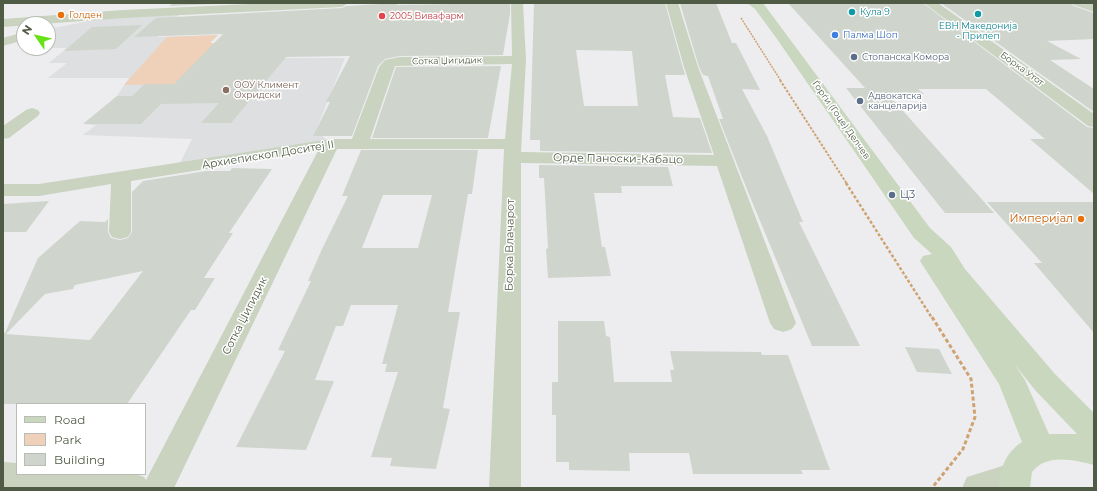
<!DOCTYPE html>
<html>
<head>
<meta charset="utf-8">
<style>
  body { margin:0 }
  #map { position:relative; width:1097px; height:491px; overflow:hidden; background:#ededf0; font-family:Montserrat,sans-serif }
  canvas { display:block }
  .frame { position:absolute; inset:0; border:4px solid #505b45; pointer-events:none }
  .legend { position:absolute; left:16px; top:403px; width:130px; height:72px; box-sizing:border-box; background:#fff; border:1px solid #b9bdb5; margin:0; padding:5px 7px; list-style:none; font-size:12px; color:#505b45 }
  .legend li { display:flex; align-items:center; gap:8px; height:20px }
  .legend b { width:20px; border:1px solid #b9bdb5 }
  .north { position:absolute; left:16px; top:16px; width:40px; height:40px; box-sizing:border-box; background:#fff; border:1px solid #b9bdb5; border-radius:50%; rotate:304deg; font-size:11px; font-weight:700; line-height:16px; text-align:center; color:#505b45 }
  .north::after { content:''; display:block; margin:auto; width:14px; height:18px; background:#67e215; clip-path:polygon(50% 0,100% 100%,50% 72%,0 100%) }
</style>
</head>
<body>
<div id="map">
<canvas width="1097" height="491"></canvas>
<div class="frame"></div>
<ul class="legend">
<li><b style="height:5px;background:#cad7bf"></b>Road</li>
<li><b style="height:11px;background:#efd0b9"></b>Park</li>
<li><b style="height:11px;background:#cfd5cc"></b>Building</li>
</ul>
<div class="north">N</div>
</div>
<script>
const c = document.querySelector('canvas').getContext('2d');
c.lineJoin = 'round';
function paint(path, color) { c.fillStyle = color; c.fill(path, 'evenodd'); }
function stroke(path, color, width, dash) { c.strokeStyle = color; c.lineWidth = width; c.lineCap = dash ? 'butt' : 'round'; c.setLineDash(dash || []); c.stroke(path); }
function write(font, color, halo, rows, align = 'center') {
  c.font = font + ' Montserrat,sans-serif'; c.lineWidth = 3; c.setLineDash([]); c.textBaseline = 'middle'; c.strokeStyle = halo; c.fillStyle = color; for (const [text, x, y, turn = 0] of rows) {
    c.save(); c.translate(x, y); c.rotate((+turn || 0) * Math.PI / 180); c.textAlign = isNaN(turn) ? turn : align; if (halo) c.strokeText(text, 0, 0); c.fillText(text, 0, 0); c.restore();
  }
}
const education = new Path2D(`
  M181,12L157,37L218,35L210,43H248L283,58H345L316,130L331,144L177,169L192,139L83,135L96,125L83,124L117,96L129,78H48L67,63H49L67,48H48V29L123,14Z`);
const green = new Path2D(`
  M218,35L210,43H248L211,83L124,85L167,37Z`);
const building = new Path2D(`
  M173,3H239L169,6Z
  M397,3V5L510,3V14L503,55L400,56L385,59L378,66L352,136H313L330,102H326L350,56L286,57L231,123H201L219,103L161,104L141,124H83L117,96H132L145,84H174L223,34L134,37L156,18L342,8L346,6Z
  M534,3H665L685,75H665L673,117L700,118L712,153L540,151V140H530ZM576,50L632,51L638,106H584Z
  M680,3H716L732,43H736L760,90L742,89L767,136L803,222H799L860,346H812L748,192L719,119H723L708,76L703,75L699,67Z
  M788,3H923L1087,127L1094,128V194L1030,139H1045L986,89H918L924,94H888L994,213H945L846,88H865Z
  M941,3H1071L1074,6L1094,13V39L1047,41L1081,59L1050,60L1094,89V112Z
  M142,25L116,49L64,51L92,27Z
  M501,66L488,138H372L396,67Z
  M361,150H478L472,194H468L448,312H460L443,408L450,409L436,469L390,466L392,458L371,457L398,372H385L387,364H382L398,305H351L343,326H336L315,380L334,381L306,450L236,447L285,351L278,350L311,281H308L322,249L348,196H342ZM383,195H432L418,248H362Z
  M539,165L668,167L673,186H621L622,193H594L602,247H605L611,276L548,278L546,249L548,248L544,178H539Z
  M232,168L272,169L229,233H233L204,278H215L195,310H191L127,404H3V333H5L38,258L80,221L105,222L108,219V232L111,238L120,240L128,238L132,232V192L143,181L206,171H230ZM143,271L90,340L6,334L45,294L73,289L75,285Z
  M49,201L26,232H3V204Z
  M987,202H1094V333L1034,263H1042Z
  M558,321H604L606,336L610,337L614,382H672L670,370H674L670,351L761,352L762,355H788L830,470H801L803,474H693L689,453H629L630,471L569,470V462H556V415H552V382H558Z
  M905,347L939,349L952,374L917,372Z`);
const pathFar3 = new Path2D(`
  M741,18L781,81`);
const pathFar2 = new Path2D(`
  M780,80L847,184`);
const pathFar1 = new Path2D(`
  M846,183L932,318`);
const path = new Path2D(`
  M932,317L971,379L975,417L963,449L932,488`);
const minor = new Path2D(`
  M271,3H348L342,7L123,18L3,27V19L123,10Z
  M511,3H523L526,60L521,152L714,155L684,67L666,3H678L698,67L796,323L792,329L783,332L774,329L770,323L717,166L521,163V488H489L504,149H337L174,488H3V462L17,463V474H135L144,477L146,480L318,151L131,181V232L128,237L120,239L112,237L109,232L111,184L39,196H3V184H39L331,139H352L379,67L385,60L400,57L512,56ZM512,64L505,139H370L395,66Z
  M924,3H938L1094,114V127L1088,126Z
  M1072,3L1094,4V12L1074,5Z
  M24,32V40L3,46V38Z
  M32,108L38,110L40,113L38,116L9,138L3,139V126L26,110Z
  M1015,462L1026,466L1031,476L1026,486L1022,488H962L967,477Z`);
const secondary = new Path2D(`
  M747,3H763L930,228L951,247L965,269L1055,374L1094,413V465C1074,460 1047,453 1032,472L1030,488H998C1000,469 1005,453 1022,442L999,384L920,261L923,256L932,254L914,238L777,39L755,9ZM1015,365L1035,390L1077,434H1049L1025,380Z`);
const markers = [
  [852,12,4,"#0f9aa8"],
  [978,14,4,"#0f9aa8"],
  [61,15,4,"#e8710a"],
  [382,16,4,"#e0444e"],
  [835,35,4,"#3f7fe0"],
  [854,57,4,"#5c6f8a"],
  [226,90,4,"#8d6e63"],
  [860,101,4,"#5c6f8a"],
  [892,195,4,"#5c6f8a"],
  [1081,219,4,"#e8710a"]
];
const farCulturenames = [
  ["Кула 9",860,12],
  ["ЕВН Македонија",978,26,"center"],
  ["- Прилеп",978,36,"center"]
];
const farFoodnames = [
  ["Голден",69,15]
];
const farHealthnames = [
  ["2005 Вивафарм",390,16]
];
const farShopnames = [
  ["Палма Шоп",843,35]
];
const farServicenames = [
  ["Стопанска Комора",862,57],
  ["Адвокатска",868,96],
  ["канцеларија",868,106]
];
const farStreetnames = [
  ["Сотка Џигидик",447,61,-1],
  ["Борка Утот",1022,69,36],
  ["Ѓорѓи (Гоце) Делчев",841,120,55]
];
const farEducationnames = [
  ["ООУ Климент",234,85],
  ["Охридски",234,95]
];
const streetNames = [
  ["Архиепископ Доситеј II",268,155,-9],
  ["Орде Паноски-Кабацо",618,159,1],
  ["Борка Влачарот",510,245,-89],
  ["Сотка Џигидик",245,316,-63]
];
const serviceNames = [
  ["Ц3",900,195]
];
const foodNames = [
  ["Империјал",1073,219]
];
paint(education, '#dedfe1');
paint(green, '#efd0b9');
paint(building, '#cfd5cc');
stroke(pathFar3, '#cea371', 1.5, [2, 1]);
stroke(pathFar2, '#cea371', 2, [2.5, 1.5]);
stroke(pathFar1, '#cea371', 2.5, [3, 2]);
stroke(path, '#cea371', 3, [4, 2.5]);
paint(minor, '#c9d3c0');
paint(secondary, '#cad7bf');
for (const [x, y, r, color] of markers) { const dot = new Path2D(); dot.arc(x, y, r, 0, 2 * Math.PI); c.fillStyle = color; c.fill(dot); stroke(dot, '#fff', 1.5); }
write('9px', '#0d838f', '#fff', farCulturenames, 'left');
write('9px', '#c56008', '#fff', farFoodnames, 'left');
write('9px', '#be3a42', '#fff', farHealthnames, 'left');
write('9px', '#366cbe', '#fff', farShopnames, 'left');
write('9px', '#4e5e75', '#fff', farServicenames, 'left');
write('9px', '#505b45', '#fff', farStreetnames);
write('9px', '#785e54', '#fff', farEducationnames, 'left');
write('11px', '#505b45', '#fff', streetNames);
write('11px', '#4e5e75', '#fff', serviceNames, 'left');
write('11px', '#c56008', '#fff', foodNames, 'right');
</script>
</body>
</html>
